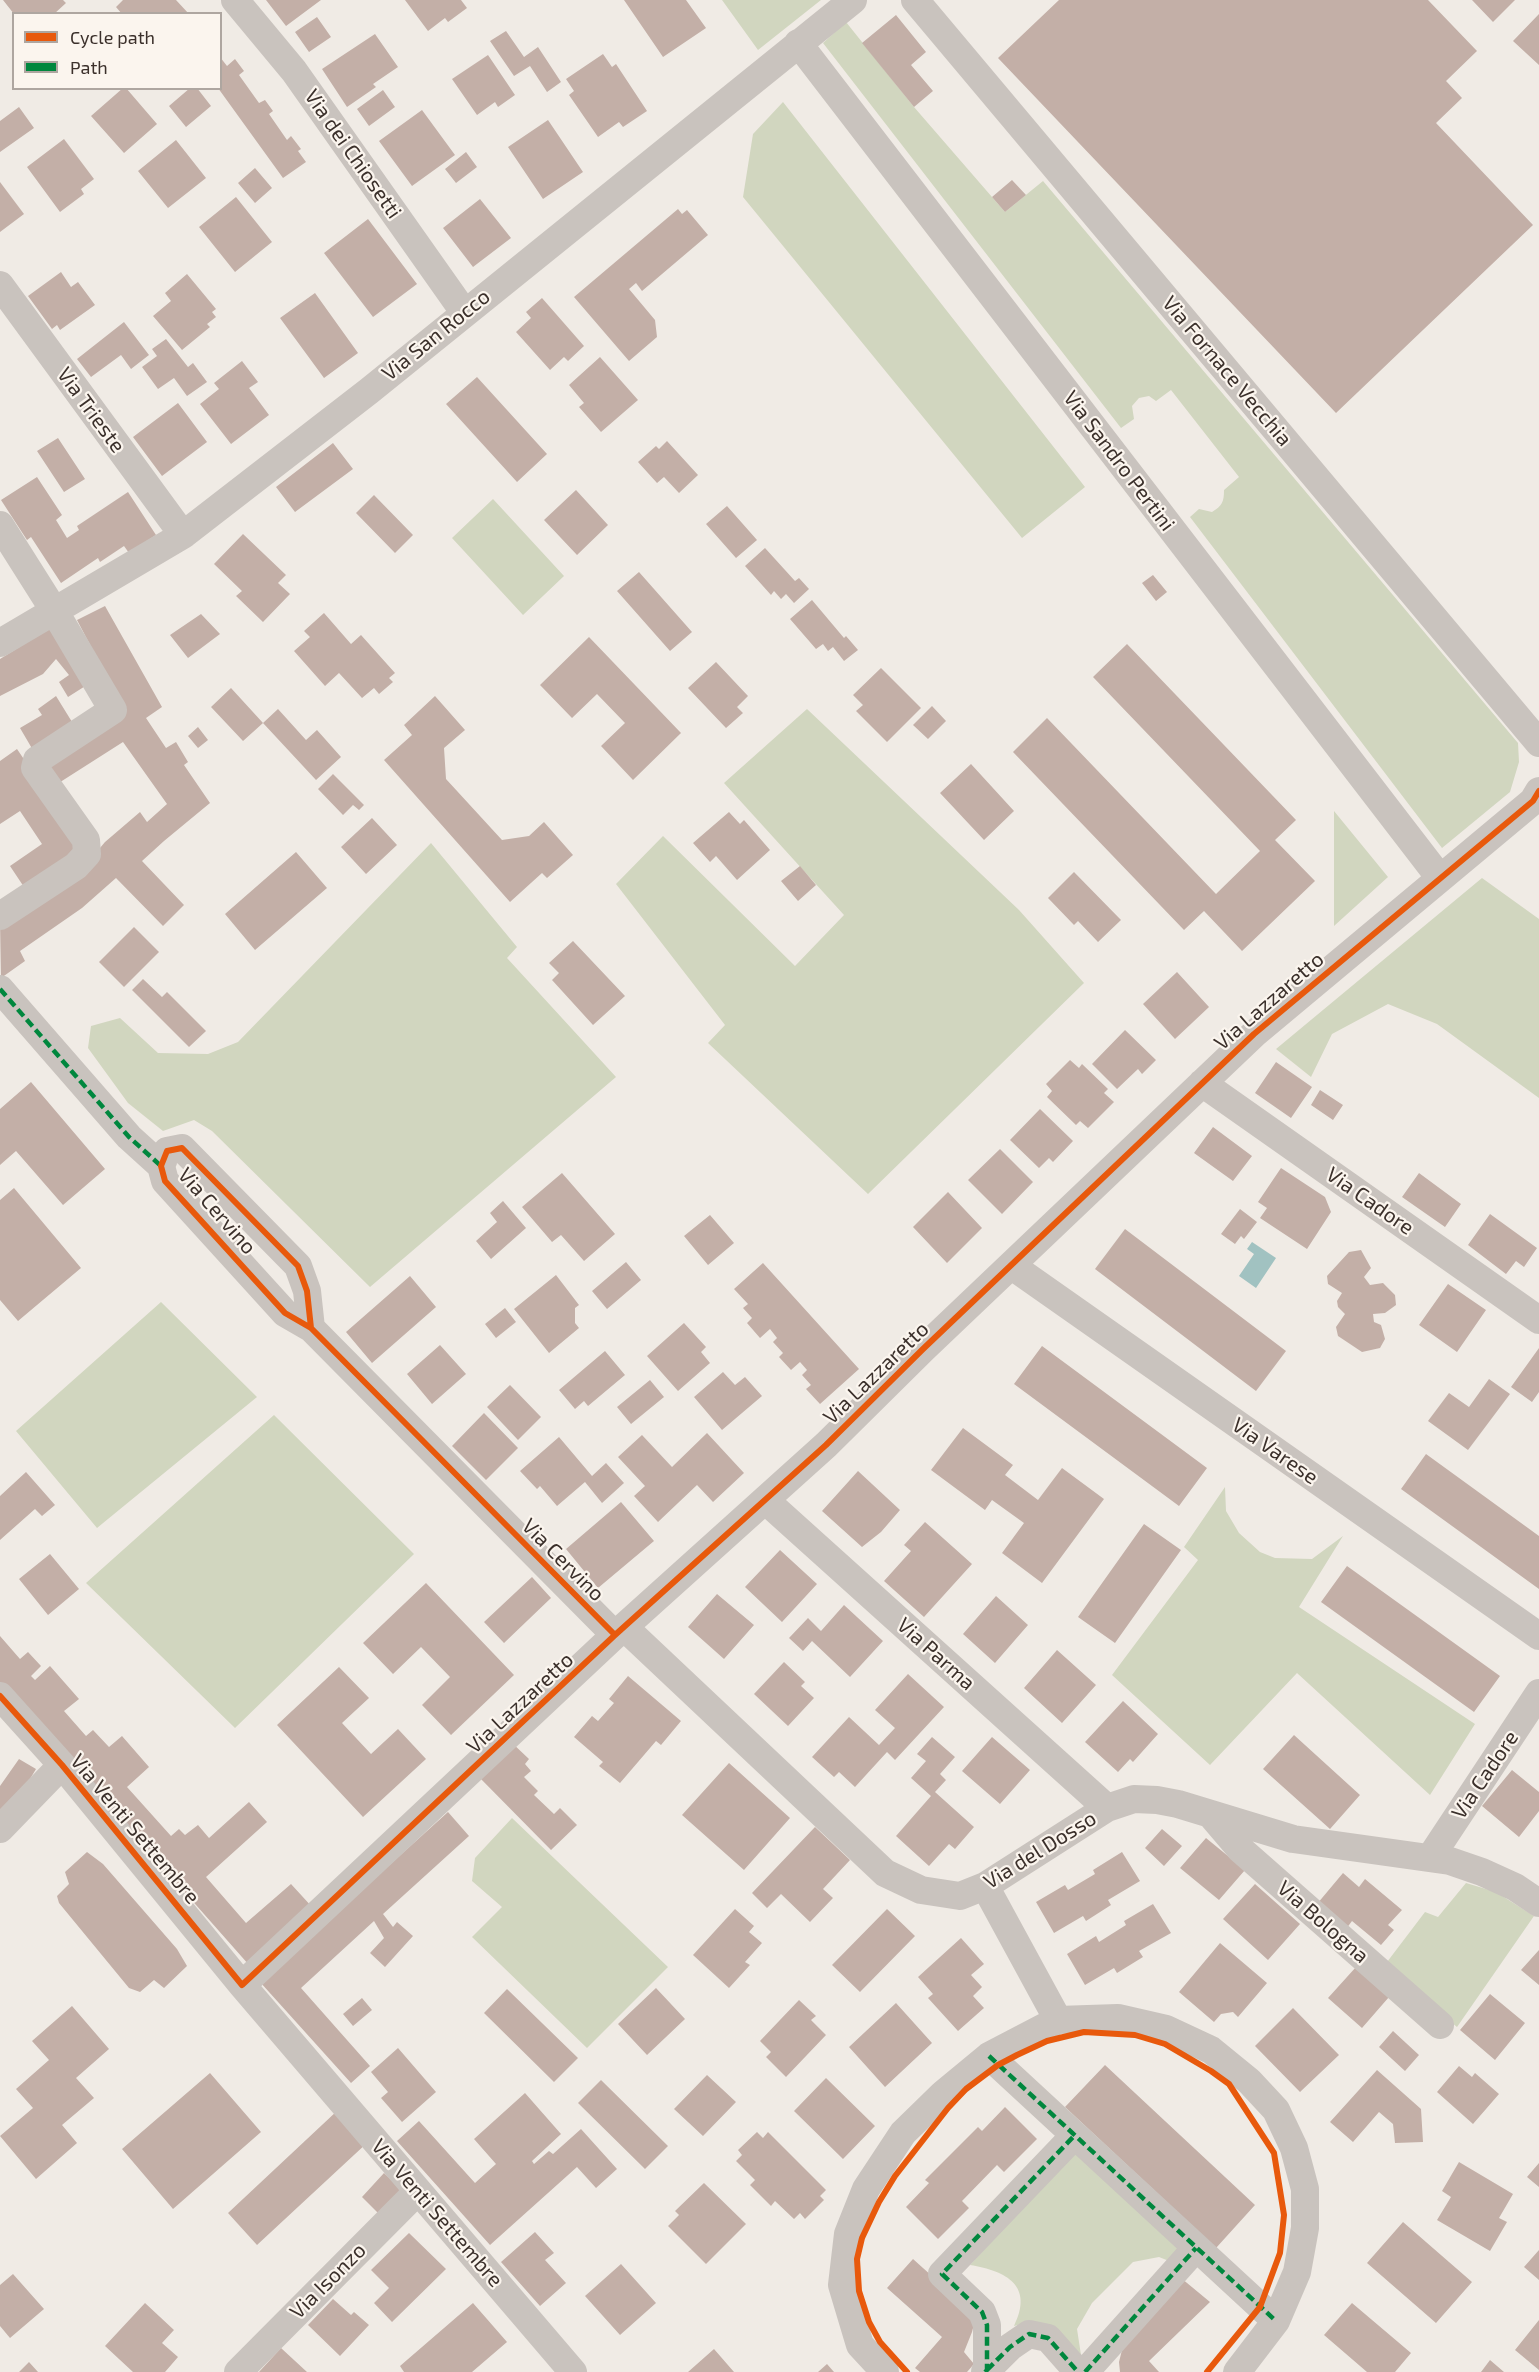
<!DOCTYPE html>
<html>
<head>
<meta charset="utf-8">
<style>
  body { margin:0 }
  #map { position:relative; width:1539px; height:2372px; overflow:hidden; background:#f0ebe5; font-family:"Exo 2",sans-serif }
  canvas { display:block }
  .legend { position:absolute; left:12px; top:12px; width:210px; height:78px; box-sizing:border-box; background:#fbf5ee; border:2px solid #aea6a0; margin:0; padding:8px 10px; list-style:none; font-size:18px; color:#3b302b }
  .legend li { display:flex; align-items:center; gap:12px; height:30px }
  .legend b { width:30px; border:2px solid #aea6a0 }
</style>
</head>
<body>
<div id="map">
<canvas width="1539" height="2372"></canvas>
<ul class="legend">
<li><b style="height:8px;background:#e8590c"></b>Cycle path</li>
<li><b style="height:8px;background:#00873e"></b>Path</li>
</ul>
</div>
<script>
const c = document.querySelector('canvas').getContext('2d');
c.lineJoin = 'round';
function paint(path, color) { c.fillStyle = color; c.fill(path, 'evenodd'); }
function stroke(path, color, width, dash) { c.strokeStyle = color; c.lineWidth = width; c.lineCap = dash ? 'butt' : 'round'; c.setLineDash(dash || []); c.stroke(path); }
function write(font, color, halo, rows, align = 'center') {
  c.font = font + ' "Exo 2",sans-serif'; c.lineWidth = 4.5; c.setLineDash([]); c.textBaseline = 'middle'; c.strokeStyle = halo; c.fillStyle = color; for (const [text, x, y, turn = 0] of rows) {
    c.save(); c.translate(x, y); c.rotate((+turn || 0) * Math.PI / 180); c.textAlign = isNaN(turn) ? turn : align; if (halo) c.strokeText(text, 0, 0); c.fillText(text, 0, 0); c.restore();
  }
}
const green = new Path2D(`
  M722,0H821L758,50Z
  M846,22L914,107L1005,212L1043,181L1518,743L1519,762L1510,792L1442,848L1190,517L1199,509L1212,512C1222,506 1224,502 1224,490L1239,477L1171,390L1156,401L1149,396L1139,398L1132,406L1134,419L1121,428L823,43Z
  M783,102L1085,487L1022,538L743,197L753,134Z
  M493,499L564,576L523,615L452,538Z
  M807,709L1019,910L1084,983L868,1194L708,1043L725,1025L616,884L663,836L795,966L844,915L724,783Z
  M1334,811L1388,877L1334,926Z
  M431,843L517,947L507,958L616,1077L370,1287L212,1131L194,1120L163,1131L128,1103L88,1048L91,1026L120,1018L158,1053L208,1054L238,1042Z
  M1482,878L1539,919V1098L1437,1024L1388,1004L1332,1034L1311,1077L1276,1049Z
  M161,1302L257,1397L97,1528L16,1431Z
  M274,1415L414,1554L235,1728L86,1583Z
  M1225,1487L1226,1511L1239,1533L1260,1552L1275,1558L1312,1559L1343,1536L1299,1607L1475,1724L1430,1795L1297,1673L1210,1765L1112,1675L1198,1560L1184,1547Z
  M512,1818L668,1967L587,2048L472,1937L502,1907L472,1881L475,1858Z
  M1466,1883L1496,1892L1534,1916L1457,2027L1384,1966L1425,1912L1438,1917Z
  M1075,2145L1185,2246L1169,2261L1159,2257L1133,2262L1092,2303L1077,2329L1081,2355L1030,2322L1014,2326C1034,2286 1007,2271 970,2265Z`);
const water = new Path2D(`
  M1252,1242L1276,1258L1256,1288L1239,1276L1254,1254L1247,1249Z`);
const building = new Path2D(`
  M3,0H63L66,3L54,14H14Z
  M123,0H176L189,14H122L116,7Z
  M266,0H321L286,26Z
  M405,0H461L467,8L448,22L445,18L428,31Z
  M624,0H686L706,28L663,57Z
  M1059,0H1428L1477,51L1446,81L1462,98L1436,123L1533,225L1336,413L998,58Z
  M1472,0H1515L1493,22Z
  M1539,14V65L1513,41Z
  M896,15L926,52L911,65L933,91L914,107L862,43Z
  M317,17L331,37L309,52L295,32Z
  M506,31L524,57L538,47L561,82L547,92L530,66L514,76L490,41Z
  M375,34L398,67L373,84L376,87L347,107L322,69Z
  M603,54L612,67L616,64L647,111L623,127L619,122L598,137L569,95L574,91L566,79Z
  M488,55L515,95L498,107L495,102L477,115L452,79Z
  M220,57L227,66L235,59L244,71L239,75L259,103L265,100L273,111L269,114L287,140L291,136L301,149L298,151L306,162L283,178L218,88H220Z
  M123,88H126L157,124L124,153L91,116Z
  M190,88H197L211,106L186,127L169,106Z
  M383,90L395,107L369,126L357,109Z
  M19,107L34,128L0,152V121Z
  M422,110L455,155L412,186L379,141Z
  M548,120L583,172L543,199L508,147Z
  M64,139L94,179L81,189L84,194L60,212L27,167Z
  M176,140L206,178L168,208L138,171Z
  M466,152L477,167L456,183L445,169Z
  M255,168L272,188L255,203L238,183Z
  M1012,180L1026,195L1005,212L992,197Z
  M0,182L24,214L0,232Z
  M236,197L272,242L235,272L199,227Z
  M480,199L511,238L473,267L443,228Z
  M678,209L682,214L687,210L708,235L642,291L636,283L629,289L655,320L657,337L629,361L574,297Z
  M368,219L417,284L373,317L324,253Z
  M61,272L71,287L78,282L95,305L60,330L57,325L52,329L28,296Z
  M187,274L216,309L212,312L216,317L207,324L210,327L182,350L153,316L171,301L165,293Z
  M315,293L358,353L324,378L280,318Z
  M542,298L584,346L568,361L564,357L550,370L516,332L531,318L526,312Z
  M124,322L149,355L131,369L121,355L91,377L77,359Z
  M166,339L188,367L193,363L207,382L187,396L174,378L158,389L142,367L157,356L152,349Z
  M600,357L638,400L601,432L579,407L584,403L569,385Z
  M242,361L258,382L249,388L269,415L231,444L200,404L219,389L214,383Z
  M477,377L547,454L517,482L446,404Z
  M178,403L207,442L162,476L133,437Z
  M58,438L85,479L64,492L37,451Z
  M667,441L698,475L679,493L664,477L657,483L638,462L656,446L659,449Z
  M333,443L353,469L295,512L276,487Z
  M37,477L62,515L56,520L67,538L79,530L77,526L128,492L156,535L129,553L124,546L100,562L98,558L61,583L31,537L27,540L1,500Z
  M576,490L608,525L577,555L544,520Z
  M374,495L413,535L395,553L356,513Z
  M727,506L757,540L736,558L706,524Z
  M243,534L286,575L278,583L290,594L263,622L236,596L242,591L214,564Z
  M765,548L795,581L799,578L809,589L794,603L786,594L781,599L774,591L771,595L745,566Z
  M639,572L692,632L670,651L617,591Z
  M1153,575L1167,592L1156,601L1142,583Z
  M812,600L844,638L846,636L858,650L844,661L833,647L828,651L823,644L816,649L790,619Z
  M105,606L162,707L146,718L166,748L176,742L188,762L184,765L210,803L164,841L142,861L184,905L163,926L116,878L82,908L20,951L25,961L1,978L0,920L89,861L105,842L140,812L147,822L167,804L123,742L54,786L39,763L124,710L77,620Z
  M324,613L351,644L361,635L395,673L389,678L393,682L379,694L374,688L362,698L339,673L325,686L294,651L310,637L304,631Z
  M201,614L220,634L188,658L170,635Z
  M55,625L90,683L68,697L59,682L69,675L56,659L43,674L0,696V659Z
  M589,637L681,733L633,780L601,746L625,723L597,694L572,718L540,685Z
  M1127,644L1296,820L1275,840L1315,881L1242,951L1204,911L1184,930L1013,752L1047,718L1216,894L1260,851L1093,677Z
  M716,662L748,696L737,707L743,713L726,728L688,688Z
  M881,668L921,708L887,742L856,711L863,705L853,695Z
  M231,688L263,723L243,741L211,707Z
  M56,696L77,730L37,757L20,728L42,715L38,709Z
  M435,696L465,730L444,748L446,779L502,840L529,836L544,822L573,855L547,878L542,873L510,902L384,760L412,735L404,725Z
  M932,706L946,721L928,739L913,725Z
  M278,709L306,740L317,730L341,757L316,780L263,723Z
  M198,727L208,740L198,748L188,736Z
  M17,749L78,839L79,850L28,893L10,866L42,844L20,811L0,824V761Z
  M971,764L1014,811L984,840L940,793Z
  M333,774L364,805L359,810L353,805L343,815L318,789Z
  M729,812L740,824L744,820L770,850L737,880L716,856L710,862L693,843Z
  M372,818L397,845L366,874L341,847Z
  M296,852L327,888L255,950L225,914Z
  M800,866L816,885L798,901L781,881Z
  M1074,872L1121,920L1098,942L1078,921L1074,925L1048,898Z
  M134,927L159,952L124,987L99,962Z
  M573,941L625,996L593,1025L552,980L559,973L549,963Z
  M1177,972L1209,1007L1175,1039L1143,1004Z
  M143,979L162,997L167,992L206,1031L189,1047L132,990Z
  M1125,1030L1156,1060L1142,1074L1138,1069L1117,1089L1092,1064Z
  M1070,1060L1079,1068L1082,1064L1108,1089L1104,1093L1114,1102L1088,1128L1080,1121L1076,1125L1047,1097L1052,1091L1046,1084Z
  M1276,1062L1312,1087L1291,1118L1255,1093Z
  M31,1082L105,1169L63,1205L16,1151L0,1165V1109Z
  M1320,1090L1343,1105L1333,1120L1311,1105Z
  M1040,1109L1073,1141L1053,1162L1049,1158L1039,1168L1010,1140Z
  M1213,1127L1252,1156L1233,1181L1194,1153Z
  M1000,1149L1033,1182L1002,1214L968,1180Z
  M1281,1168L1325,1197L1331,1212L1307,1249L1260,1218L1267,1208L1258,1202Z
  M562,1173L615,1234L584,1261L561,1235L552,1242L522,1207Z
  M1419,1173L1461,1204L1445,1227L1402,1197Z
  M14,1188L81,1268L18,1321L0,1300V1200Z
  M948,1192L982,1228L947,1263L913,1227Z
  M503,1201L526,1228L491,1259L476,1241L497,1222L490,1213Z
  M1240,1209L1257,1222L1244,1239L1241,1236L1235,1244L1221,1234Z
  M1490,1214L1537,1248L1524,1267L1516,1261L1506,1274L1468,1245Z
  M710,1215L734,1243L708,1265L684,1236Z
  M1125,1229L1286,1351L1256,1391L1095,1269Z
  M1361,1250L1371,1268L1364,1277L1370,1285L1383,1283L1395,1295L1396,1305L1385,1313L1373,1314L1374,1322L1381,1325L1385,1339L1380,1348L1362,1352L1338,1336L1336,1327L1345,1314L1338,1307L1337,1301L1342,1293L1328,1284L1327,1276L1349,1252Z
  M626,1262L641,1280L607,1309L592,1291Z
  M763,1263L859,1369L820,1404L806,1389L811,1385L802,1375L807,1370L800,1362L791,1370L779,1357L783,1353L773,1342L777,1338L770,1329L760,1338L747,1323L752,1318L743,1308L748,1304L734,1289Z
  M556,1275L579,1305L575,1308V1323L579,1328L549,1353L514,1309Z
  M410,1276L436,1307L372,1363L346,1332Z
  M1448,1284L1486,1310L1457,1352L1419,1325Z
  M505,1308L516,1322L496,1338L485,1324Z
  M684,1323L706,1347L701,1352L710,1363L678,1391L647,1356Z
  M440,1345L466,1374L432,1404L407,1374Z
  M1042,1346L1207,1468L1179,1506L1014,1384Z
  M1539,1348V1392L1532,1402L1511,1387Z
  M605,1351L625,1375L588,1406L584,1401L575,1409L559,1390Z
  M723,1372L735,1385L745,1377L762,1396L722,1430L694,1397Z
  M1489,1379L1510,1394L1468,1450L1428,1421L1449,1393L1469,1407Z
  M650,1380L664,1397L631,1424L617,1407Z
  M510,1385L541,1417L518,1440L487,1407Z
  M484,1413L518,1448L486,1480L452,1446Z
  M963,1428L1013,1465L1005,1475L1038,1500L1062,1468L1104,1499L1042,1583L1002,1553L1024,1523L992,1500L985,1510L931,1470Z
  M707,1433L744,1473L713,1502L697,1485L658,1522L634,1496L645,1486L618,1457L642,1435L672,1467Z
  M559,1437L592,1476L606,1463L624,1483L602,1503L585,1482L557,1506L540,1486L537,1489L520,1471Z
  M1426,1454L1539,1536V1589L1401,1489Z
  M858,1471L900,1510L881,1532L862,1547L822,1511Z
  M26,1472L55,1505L42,1516L35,1509L0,1540V1496Z
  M621,1502L654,1541L598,1588L566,1549Z
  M925,1522L972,1564L924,1617L884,1581L911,1551L904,1545Z
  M1144,1524L1181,1550L1115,1643L1078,1617Z
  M780,1550L817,1584L782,1622L745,1587Z
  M50,1554L79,1589L48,1615L19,1579Z
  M1347,1566L1500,1676L1474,1712L1321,1602Z
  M532,1577L551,1598L504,1643L484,1622Z
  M426,1583L514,1675L451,1735L422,1705L450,1677L421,1647L393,1674L363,1643Z
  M717,1594L754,1625L724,1659L688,1627Z
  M996,1596L1028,1625L995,1663L963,1634Z
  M844,1605L883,1641L850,1677L812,1641L803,1651L789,1638L808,1618L821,1631Z
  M0,1636L20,1659L28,1652L41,1666L31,1676L35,1680L50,1666L79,1699L64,1711L86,1736L93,1730L109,1747L122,1736L149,1767L127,1787L171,1836L179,1829L185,1835L198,1825L209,1838L249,1802L267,1822L206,1877L246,1923L291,1884L313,1908L249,1965L0,1683Z
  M1057,1650L1096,1685L1062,1723L1024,1688Z
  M784,1662L805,1682L801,1686L814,1698L788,1726L754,1694Z
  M339,1667L369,1698L342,1723L371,1754L398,1729L426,1759L363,1817L277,1725Z
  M908,1674L944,1707L895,1760L887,1752L855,1787L839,1772L834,1777L812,1757L849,1717L879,1745L895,1728L875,1710Z
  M628,1676L681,1721L661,1745L656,1741L620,1783L599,1766L603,1762L574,1737L592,1716L598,1721L614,1703L609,1699Z
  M1123,1701L1158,1734L1133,1762L1130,1759L1118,1772L1085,1742Z
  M1294,1735L1360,1795L1330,1829L1263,1769Z
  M932,1737L955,1757L940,1774L946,1780L935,1792L974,1827L955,1849L949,1844L929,1866L896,1836L931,1796L911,1778L926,1761L917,1754Z
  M992,1737L1030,1770L1000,1804L962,1771Z
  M510,1741L529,1759L525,1764L531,1771L524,1777L538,1791L534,1795L554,1814L560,1808L577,1825L551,1850L477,1775Z
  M19,1759L36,1769L12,1809L0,1822V1786Z
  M729,1763L790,1818L744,1870L682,1815Z
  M1512,1770L1539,1792V1811L1519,1837L1482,1806Z
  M448,1812L469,1836L383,1914L393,1927L397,1922L413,1936L385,1967L370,1953L384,1938L374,1921L301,1988L370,2066L351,2083L260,1982Z
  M815,1827L850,1860L823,1889L833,1898L810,1922L781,1894L767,1908L752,1893Z
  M1162,1829L1182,1846L1164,1866L1145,1848Z
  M1206,1838L1245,1870L1219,1900L1180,1868Z
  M87,1852L103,1864L177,1949L187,1966L164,1988L154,1980L140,1992L129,1988L59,1903L57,1896L69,1884L65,1872Z
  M1122,1852L1140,1881L1108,1900L1111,1905L1086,1921L1083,1916L1054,1933L1036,1902L1065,1885L1068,1890L1095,1874L1093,1870Z
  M1343,1873L1359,1887L1365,1879L1402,1910L1388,1925L1394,1930L1381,1945L1352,1921L1346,1929L1317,1904Z
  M1255,1884L1300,1924L1268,1960L1223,1919Z
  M1153,1904L1171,1933L1139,1951L1143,1957L1117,1973L1114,1968L1085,1985L1067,1954L1096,1936L1099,1942L1126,1925L1124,1921Z
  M735,1909L754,1926L749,1932L762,1943L745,1962L750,1965L729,1988L693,1955Z
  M887,1909L915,1936L860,1992L832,1965Z
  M961,1938L984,1964L971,1975L982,1987L973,1996L984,2008L958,2031L928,1998L933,1994L918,1977Z
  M1220,1943L1267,1983L1238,2017L1233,2012L1221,2014L1214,2022L1179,1992Z
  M1539,1950V1985L1521,1970Z
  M1356,1967L1389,1997L1362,2028L1328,1998Z
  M656,1988L685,2019L647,2055L618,2024Z
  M507,1989L578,2058L554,2082L484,2013Z
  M1490,1994L1525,2023L1495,2060L1460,2030Z
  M362,1998L372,2010L353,2026L343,2014Z
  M799,2000L816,2016L811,2020L826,2035L786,2077L766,2057L771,2052L760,2041Z
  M896,2003L932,2043L885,2087L849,2047Z
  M72,2006L109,2049L76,2078L94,2098L62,2125L77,2143L36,2179L0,2136L33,2108L16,2089L49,2060L32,2041Z
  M1293,2008L1339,2055L1300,2092L1255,2046Z
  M1393,2031L1419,2055L1405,2071L1379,2047Z
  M398,2048L436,2092L402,2122L381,2098L388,2092L371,2072Z
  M1105,2065L1255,2205L1216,2248L1065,2107Z
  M1459,2066L1472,2077L1475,2073L1499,2094L1473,2124L1437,2092Z
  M1377,2070L1421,2109L1423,2142L1395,2143L1393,2124L1379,2112L1353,2142L1330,2122Z
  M210,2073L261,2132L173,2209L122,2149Z
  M707,2075L736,2102L703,2136L674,2109Z
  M826,2078L875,2126L843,2159L794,2111Z
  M601,2080L668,2146L645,2169L578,2103Z
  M525,2093L561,2134L532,2161L534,2164L549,2151L553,2154L581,2129L617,2169L596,2188L577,2167L490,2245L397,2141L419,2121L475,2183L496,2164L474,2139Z
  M1005,2107L1037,2139L1004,2172L997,2165L962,2201L969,2208L938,2239L906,2207L929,2183L925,2180L978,2127L982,2131Z
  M338,2110L368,2142L257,2245L228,2213Z
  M757,2132L763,2138L768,2132L826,2190L820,2196L824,2200L805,2219L800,2213L794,2219L775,2201L771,2206L750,2185L755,2180L736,2161L742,2155L738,2150Z
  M1459,2162L1513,2194L1499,2218L1507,2222L1490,2251L1437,2220L1451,2197L1442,2191Z
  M1539,2163V2187L1527,2177Z
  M384,2173L402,2190L379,2214L362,2197Z
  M704,2183L746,2224L706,2264L668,2226L679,2215L675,2211Z
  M1403,2222L1472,2282L1436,2323L1367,2263Z
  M535,2232L554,2253L545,2260L566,2283L540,2306L501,2262Z
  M409,2233L446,2269L392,2322L374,2303L389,2288L371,2270Z
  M1539,2250V2280L1524,2267Z
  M913,2259L973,2313L975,2320L972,2332L964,2352L974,2364L967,2372H920L915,2368L942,2337L887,2288Z
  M621,2264L656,2303L620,2335L585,2296Z
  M13,2274L44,2309L10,2338L0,2326V2285Z
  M1181,2278L1210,2302L1149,2361L1159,2372H1120L1119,2362L1123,2346Z
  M333,2299L351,2315L354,2312L369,2325L340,2356L308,2325Z
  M145,2303L174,2330L162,2343L178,2357L165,2372H133L105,2346Z
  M473,2303L507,2342L472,2372H404L400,2366Z
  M1352,2303L1411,2353L1395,2372H1367L1324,2335Z
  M1539,2320V2370L1515,2350Z
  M281,2348L307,2372H259Z
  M714,2349L734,2372H688Z
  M1490,2360L1504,2372H1481Z
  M29,2362L38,2372H19Z
  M827,2364L834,2372H818Z`);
const street = new Path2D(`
  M235,0L294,71L464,312
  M915,0L1539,743
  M798,43L1440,878
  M0,285L183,535
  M0,525L55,612L113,710L37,760L35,768L86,840L87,854L76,866L0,916
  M0,643L183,535L369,391L853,0
  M0,989L129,1137L161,1166
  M1202,1083L1539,1320
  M1012,1266L1539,1636
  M311,1328L307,1291L298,1266L182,1148L167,1151L161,1166L165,1181L285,1313L311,1328L615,1635
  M765,1500L1107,1808
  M624,1627L885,1873L921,1890L960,1896L985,1886L1107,1808L1134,1799L1157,1800L1178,1804L1293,1839L1450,1861L1482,1872L1515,1887L1539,1903
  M0,1696L62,1765L242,1985L573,2372
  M1211,1815L1240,1849L1440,2025
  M0,1829L62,1765
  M1430,1858L1539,1693
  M985,1886L1058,2020
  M242,1985L615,1635L826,1445L923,1349L1254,1034L1533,801L1539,791
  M989,2056L1276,2321
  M987,2370L1010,2347L1029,2334L1048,2338L1078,2372
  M238,2372L418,2191
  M885,2372L860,2345L842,2285L848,2234L866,2189L903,2133L943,2094L989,2056L1058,2020L1118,2018L1166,2029L1211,2050L1249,2081L1276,2110L1294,2148L1305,2189V2228L1297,2272L1276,2321L1237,2372
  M985,2372L987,2370V2325L982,2312L942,2274L1074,2136
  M1085,2372L1196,2248`);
const quiet = new Path2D(`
  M0,989L129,1137L161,1166
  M989,2056L1276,2321
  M987,2370L1010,2347L1029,2334L1048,2338L1078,2372
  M985,2372L987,2370V2325L982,2312L942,2274L1074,2136
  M1085,2372L1196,2248`);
const cycleway = new Path2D(`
  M311,1328L307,1291L298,1266L182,1148L167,1151L161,1166L165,1181L285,1313L311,1328L615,1635
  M0,1696L62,1765L242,1985L615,1635L826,1445L923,1349L1254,1034L1533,801L1539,791
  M907,2372L880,2342L869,2322L859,2291L857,2259L862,2238L879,2202L895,2176L948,2108L966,2089L998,2065L1017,2055L1047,2041L1084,2032L1135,2035L1165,2044L1211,2071L1229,2084L1274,2153L1284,2215L1280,2253L1260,2307L1207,2372`);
const streetNames = [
  ["Via dei Chiosetti",353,154,55],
  ["Via San Rocco",436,335,-39],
  ["Via Fornace Vecchia",1227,371,50],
  ["Via Trieste",91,410,54],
  ["Via Sandro Pertini",1119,461,53],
  ["Via Lazzaretto",1269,1001,-41],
  ["Via Cadore",1370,1201,35],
  ["Via Cervino",217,1211,49],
  ["Via Lazzaretto",876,1373,-44],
  ["Via Varese",1275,1451,35],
  ["Via Cervino",563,1560,45],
  ["Via Parma",936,1654,42],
  ["Via Lazzaretto",520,1703,-43],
  ["Via Cadore",1485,1775,-56],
  ["Via Venti Settembre",135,1829,50],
  ["Via del Dosso",1040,1850,-32],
  ["Via Bologna",1323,1922,41],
  ["Via Venti Settembre",437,2213,49],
  ["Via Isonzo",328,2281,-45]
];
paint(green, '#d1d6bf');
paint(water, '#a1c2c1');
paint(building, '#c3afa7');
stroke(street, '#c9c3be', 28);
stroke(quiet, '#00873e', 4.5, [9, 4.5]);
stroke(cycleway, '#e8590c', 6);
write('21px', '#3b302b', '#fbf5ee', streetNames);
</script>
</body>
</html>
